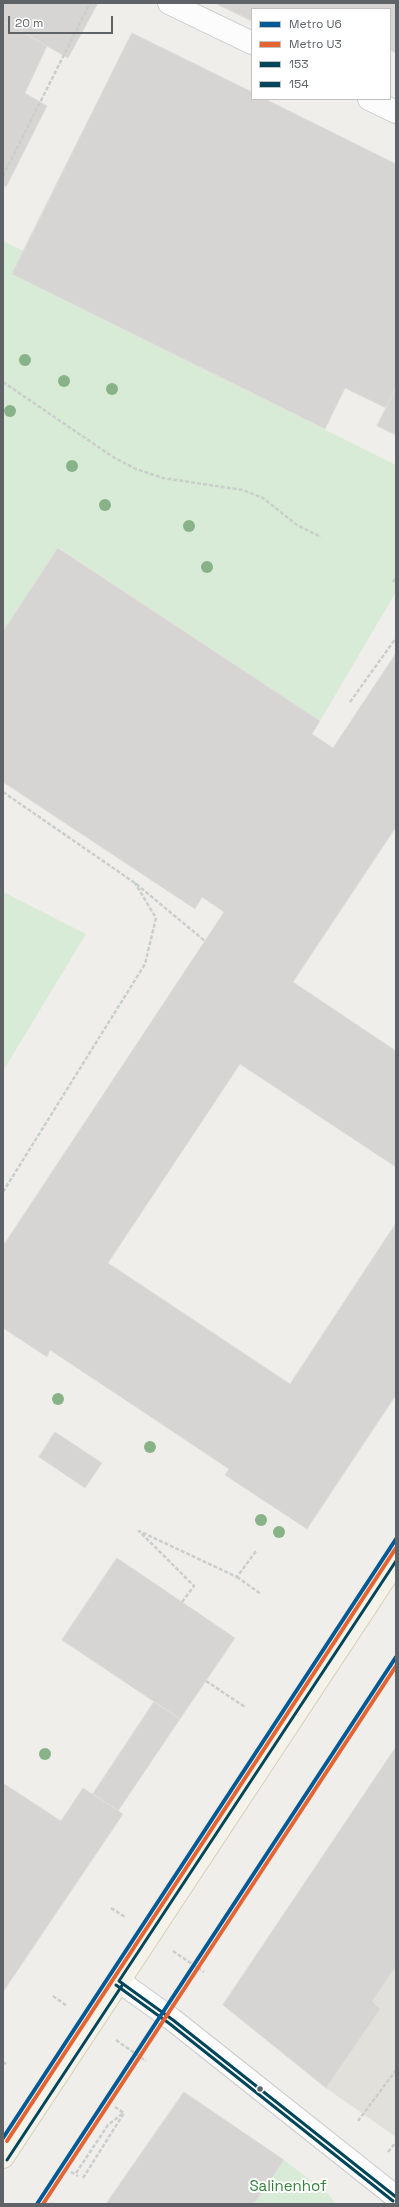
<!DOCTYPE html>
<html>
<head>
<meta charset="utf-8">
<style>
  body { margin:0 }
  #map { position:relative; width:399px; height:2207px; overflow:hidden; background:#efeeea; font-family:"Space Grotesk",sans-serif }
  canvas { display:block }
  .frame { position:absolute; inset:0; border:4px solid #5f6368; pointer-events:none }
  .legend { position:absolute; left:251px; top:8px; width:140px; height:92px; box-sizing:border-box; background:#fff; border:1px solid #bfc1c3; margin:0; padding:5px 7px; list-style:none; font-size:12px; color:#5f6368 }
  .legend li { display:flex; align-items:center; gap:8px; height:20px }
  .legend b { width:20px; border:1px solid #bfc1c3 }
  .scale { position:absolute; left:8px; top:16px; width:105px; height:18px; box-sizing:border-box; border:2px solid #5f6368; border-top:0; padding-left:5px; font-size:12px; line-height:14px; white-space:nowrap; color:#5f6368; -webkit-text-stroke:3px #fff; paint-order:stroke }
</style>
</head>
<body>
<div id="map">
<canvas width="399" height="2207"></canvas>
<div class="frame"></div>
<ul class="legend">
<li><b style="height:5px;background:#005a96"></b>Metro U6</li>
<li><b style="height:5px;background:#e66432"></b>Metro U3</li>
<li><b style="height:5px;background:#00465a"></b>153</li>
<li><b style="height:5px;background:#00465a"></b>154</li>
</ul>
<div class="scale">20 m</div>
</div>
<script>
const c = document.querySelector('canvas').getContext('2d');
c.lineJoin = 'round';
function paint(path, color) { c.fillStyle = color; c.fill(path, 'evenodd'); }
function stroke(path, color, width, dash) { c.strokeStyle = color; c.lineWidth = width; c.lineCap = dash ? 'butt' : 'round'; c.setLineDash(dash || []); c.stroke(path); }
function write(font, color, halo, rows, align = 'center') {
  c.font = font + ' "Space Grotesk",sans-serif'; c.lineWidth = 4; c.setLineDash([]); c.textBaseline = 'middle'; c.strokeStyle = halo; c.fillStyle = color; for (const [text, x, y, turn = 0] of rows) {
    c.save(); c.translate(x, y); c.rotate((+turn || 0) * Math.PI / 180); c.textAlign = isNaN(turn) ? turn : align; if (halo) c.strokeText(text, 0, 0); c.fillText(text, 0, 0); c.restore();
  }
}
const education = new Path2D(`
  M396,1747V2137L326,2088L223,2005Z`);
const green = new Path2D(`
  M3,241L24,251L13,274L396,465V592L320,721L59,548L3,632Z
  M3,892L86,934L3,1071Z
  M284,2160L328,2194L336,2204H254Z`);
const building = new Path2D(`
  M5,3H98L68,58L3,21V7Z
  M215,3H396V53L390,50V9H252V21Z
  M3,21L47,46L25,93L47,106L6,187L3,185Z
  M132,33L252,92V99H265L396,164V388L386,408L345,388L325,429L12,274Z
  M396,388V435L377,426Z
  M58,548L320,721L312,734L333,748L396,653V827L293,982L396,1051V1167L240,1064L108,1263L290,1384L396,1223V1395L307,1529L225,1475L229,1469L133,1405L50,1350L47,1357L3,1328V1246L224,912L202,897L195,909L3,782V632Z
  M55,1432L102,1463L85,1488L39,1457Z
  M117,1558L235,1638L180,1719L62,1640Z
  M154,1702L180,1719L118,1811L93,1794Z
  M396,1747V1966L372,2001L380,2009L326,2088L223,2005Z
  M3,1783L61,1821L83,1788L123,1814L3,1992Z
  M184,2092L284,2160L254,2204H106Z`);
const path = new Path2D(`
  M3,176L90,3
  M3,382L113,457L136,469L163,478L243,490L263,498L297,525L321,537
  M393,582L396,577
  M350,702L396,638
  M3,792L135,883L205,941
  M3,1192L145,964L156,918L135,883
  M237,1577L261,1594
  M182,1602L194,1586L139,1531L237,1577L256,1551
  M206,1681L245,1707
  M111,1908L125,1917
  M173,1951L204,1972
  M53,1996L67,2006
  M116,2040L146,2061
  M3,2062L6,2064
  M358,2121L396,2070
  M388,2152L396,2142
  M71,2172L78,2176
  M76,2173L108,2125L122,2114
  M83,2178L124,2113L115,2107
  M51,2203L52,2204`);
const minor = new Path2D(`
  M169,3L252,43
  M369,99L396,112
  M119,1981L173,2020L396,2197`);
const major = new Path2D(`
  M3,2157L396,1561`);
const bus1 = new Path2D(`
  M119,1981L396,1561
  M119,1981L173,2020L396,2197`);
const bus2 = new Path2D(`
  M116,1985L170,2024L393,2201
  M7,2160L123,1984`);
const metro1 = new Path2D(`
  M3,2138L396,1539
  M37,2204L396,1657`);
const metro2 = new Path2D(`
  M7,2141L396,1548
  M43,2204L396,1666`);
const trees = [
  [25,360],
  [64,381],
  [112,389],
  [10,411],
  [72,466],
  [105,505],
  [189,526],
  [207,567],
  [58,1399],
  [150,1447],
  [261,1520],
  [279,1532],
  [45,1754]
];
const markers = [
  [260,2089,3.5,"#5f6368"]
];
const parkNames = [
  ["Salinenhof",288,2187]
];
paint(education, '#e2e0da');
paint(green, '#d8ebd6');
paint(building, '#d6d5d3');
stroke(building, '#deddd9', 1);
stroke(minor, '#cbcccc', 24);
stroke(major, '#d7ceb8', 24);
stroke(path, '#cacfcc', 2.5, [4, 2]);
stroke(minor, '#fdfcfc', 22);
stroke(major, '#f4f2e9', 22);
stroke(bus1, '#00465a', 3);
stroke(bus2, '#00465a', 3);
stroke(metro1, '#005a96', 4);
stroke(metro2, '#e66432', 4);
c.fillStyle = '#88b388';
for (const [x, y] of trees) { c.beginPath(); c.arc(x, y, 6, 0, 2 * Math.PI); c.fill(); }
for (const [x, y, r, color] of markers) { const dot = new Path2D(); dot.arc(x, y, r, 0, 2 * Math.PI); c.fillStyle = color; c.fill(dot); stroke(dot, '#fff', 1.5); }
write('15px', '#348238', '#fff', parkNames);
</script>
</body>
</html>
